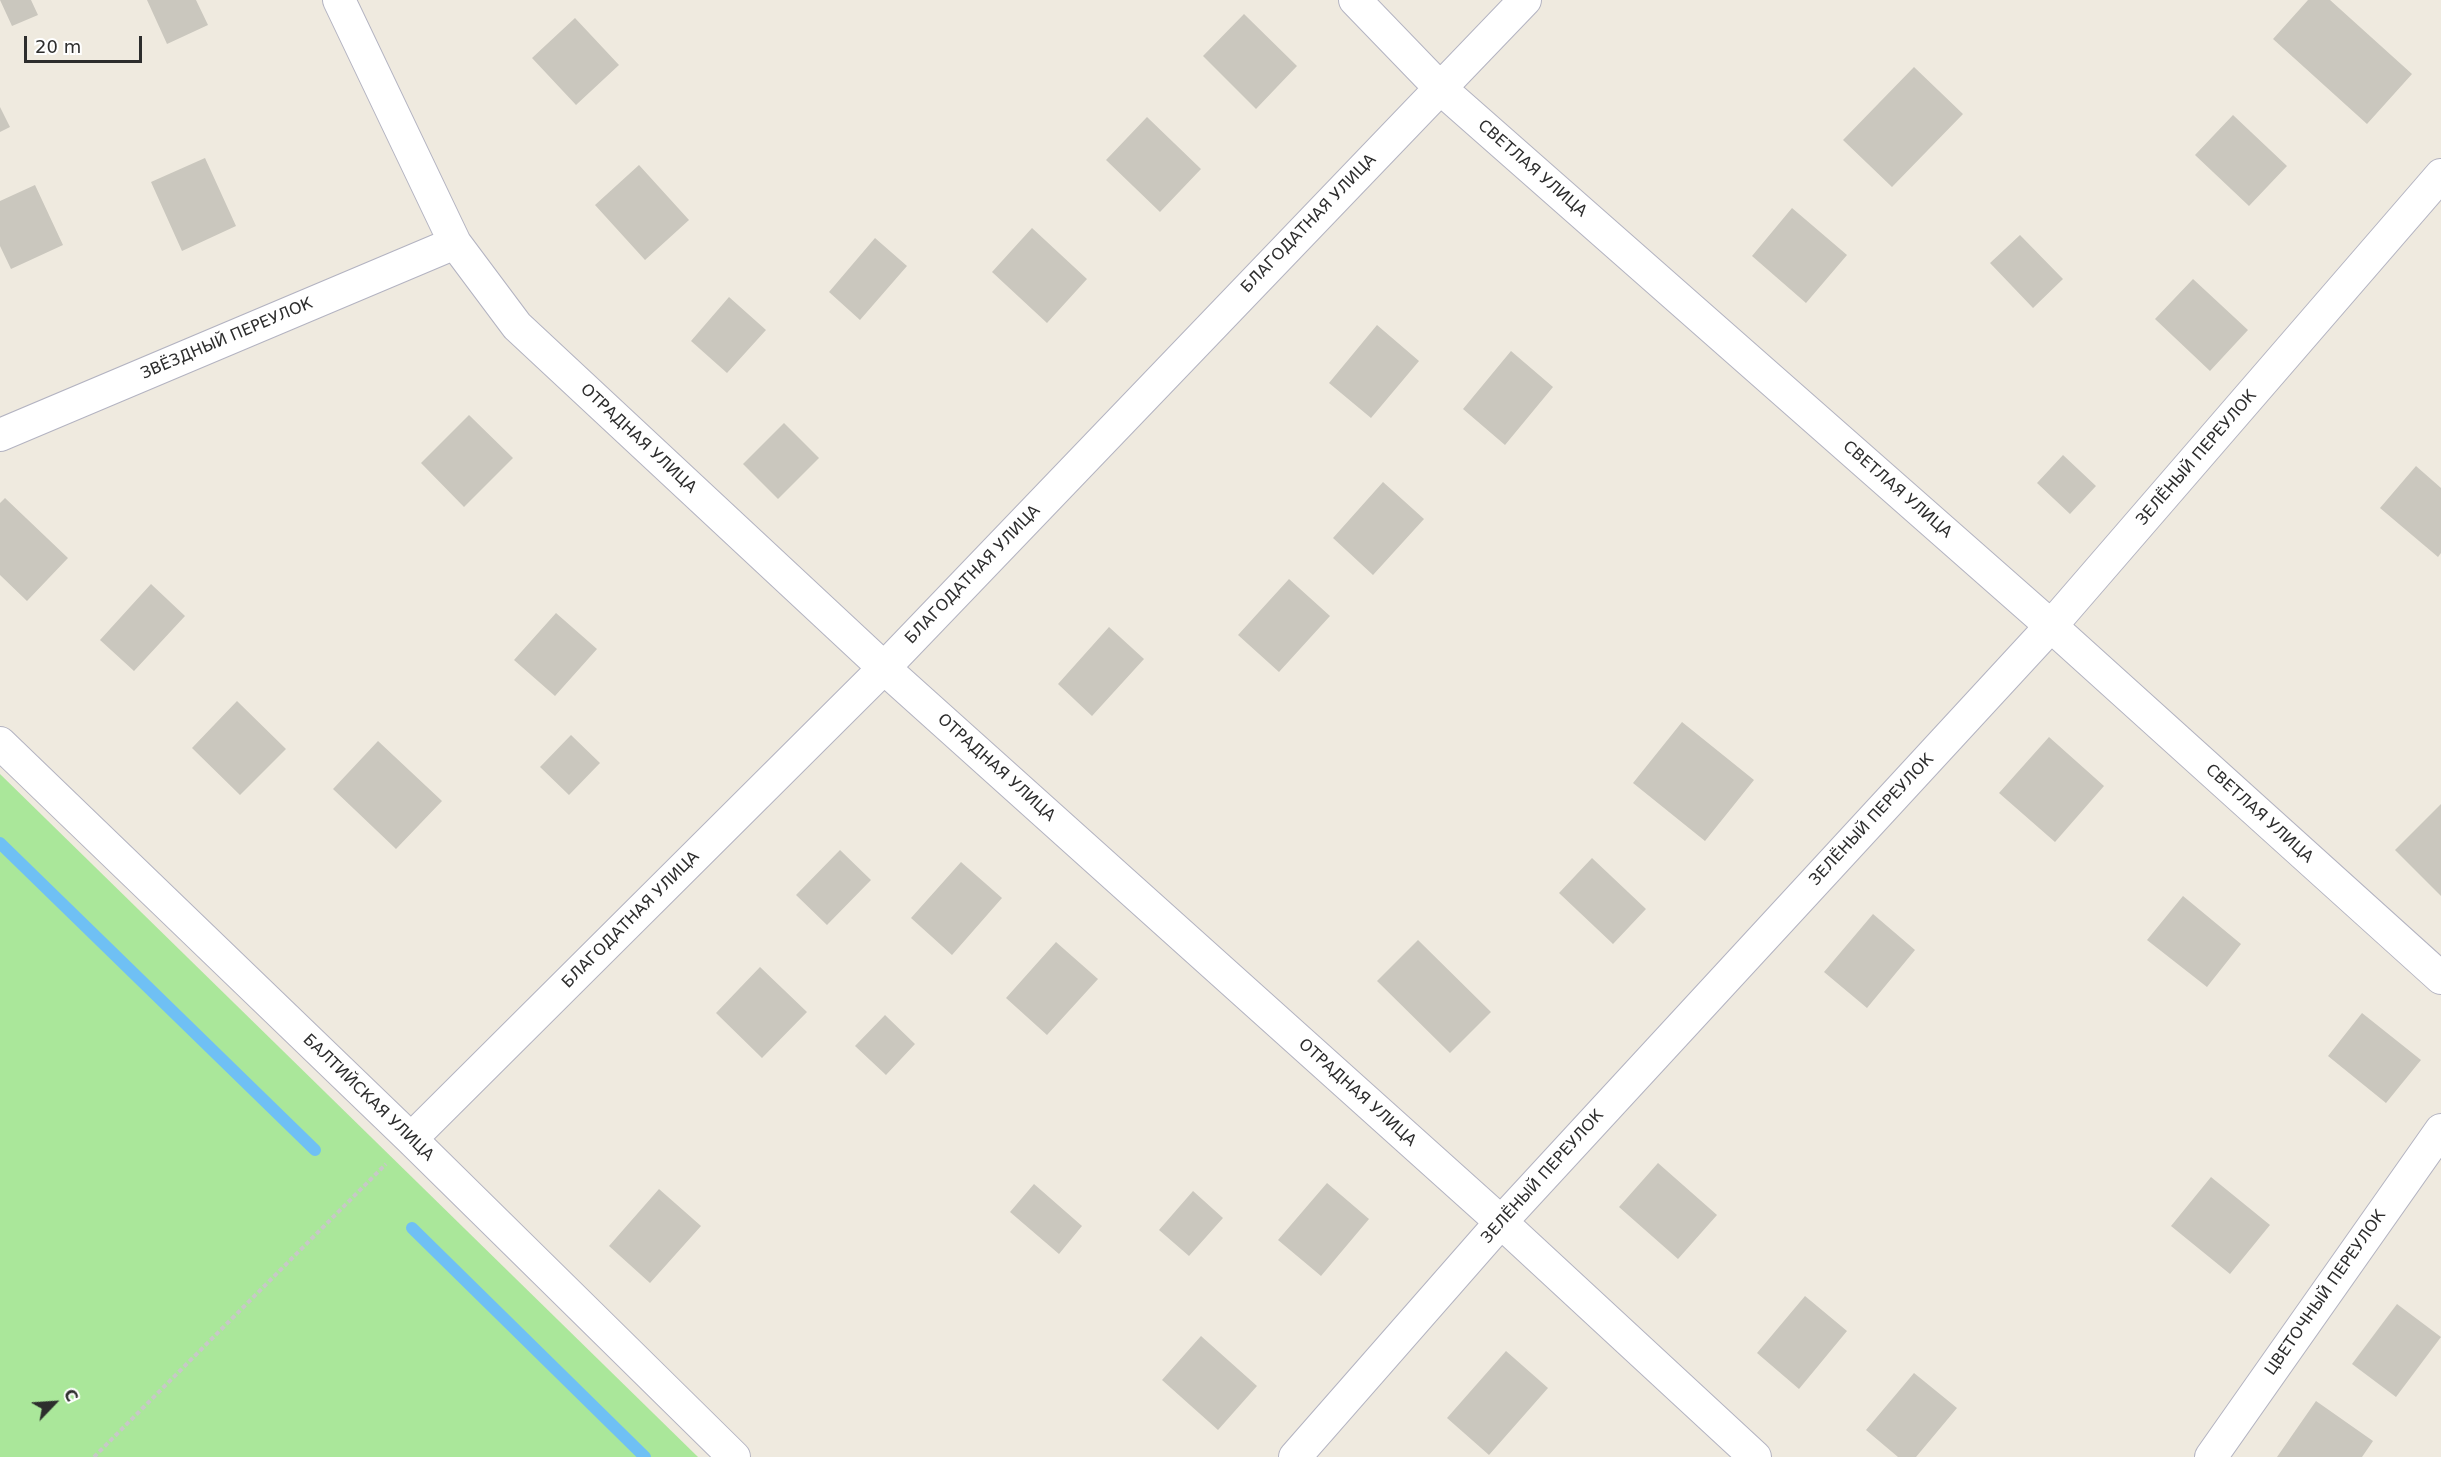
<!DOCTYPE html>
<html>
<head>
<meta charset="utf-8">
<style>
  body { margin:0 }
  #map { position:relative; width:2441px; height:1457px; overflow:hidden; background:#efeadf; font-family:"DejaVu Sans",sans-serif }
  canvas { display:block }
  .north { position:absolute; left:24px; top:1373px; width:60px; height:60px; -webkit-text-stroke:4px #fff; paint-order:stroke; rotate:65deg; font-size:16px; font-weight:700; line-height:24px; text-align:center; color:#2d2d2d }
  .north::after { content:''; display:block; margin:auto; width:21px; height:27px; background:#2d2d2d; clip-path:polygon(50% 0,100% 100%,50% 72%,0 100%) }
  .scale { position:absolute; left:24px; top:36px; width:118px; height:27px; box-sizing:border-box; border:3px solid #2d2d2d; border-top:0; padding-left:8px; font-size:18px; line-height:21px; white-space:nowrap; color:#2d2d2d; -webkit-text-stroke:4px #fff; paint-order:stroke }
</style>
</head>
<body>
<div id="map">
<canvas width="2441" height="1457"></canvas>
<div class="north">С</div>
<div class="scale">20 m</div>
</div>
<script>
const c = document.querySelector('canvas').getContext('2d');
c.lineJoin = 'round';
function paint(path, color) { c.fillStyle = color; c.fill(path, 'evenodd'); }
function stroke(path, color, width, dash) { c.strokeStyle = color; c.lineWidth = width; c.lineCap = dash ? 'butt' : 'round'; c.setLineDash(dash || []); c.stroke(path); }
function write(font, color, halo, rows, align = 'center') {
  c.font = font + ' "DejaVu Sans",sans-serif'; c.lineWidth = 4.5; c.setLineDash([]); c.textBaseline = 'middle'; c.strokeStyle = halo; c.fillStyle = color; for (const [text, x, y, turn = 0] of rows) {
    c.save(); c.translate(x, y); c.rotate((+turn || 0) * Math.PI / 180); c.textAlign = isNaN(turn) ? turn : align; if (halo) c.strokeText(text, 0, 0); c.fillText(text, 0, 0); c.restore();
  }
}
const green = new Path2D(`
  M0,774L698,1457H0Z`);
const stream = new Path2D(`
  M0,843L315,1150
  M412,1228L645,1457`);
const building = new Path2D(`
  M0,0H31L38,15L12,26Z
  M147,0H196L208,25L167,44Z
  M2308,0H2330L2412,74L2367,124L2273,39Z
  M1244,14L1297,66L1256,109L1203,56Z
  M575,18L619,65L576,105L532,58Z
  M1914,67L1963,114L1892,187L1843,140Z
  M0,107L10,127L0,132Z
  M2233,115L2287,166L2249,206L2195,155Z
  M1147,117L1201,169L1160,212L1106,160Z
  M205,158L236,226L182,251L151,182Z
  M639,165L689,220L645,260L595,205Z
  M35,185L63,245L11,269L0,246V201Z
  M1792,208L1847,255L1806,303L1752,256Z
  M1032,228L1087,279L1047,323L992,272Z
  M2020,235L2063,279L2033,308L1990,263Z
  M875,238L907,266L860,320L829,292Z
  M2193,279L2248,330L2210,371L2155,319Z
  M729,297L766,330L727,373L691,341Z
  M1377,325L1419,361L1371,418L1329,383Z
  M1511,351L1553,387L1505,445L1463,409Z
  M469,415L513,458L464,507L421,463Z
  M784,423L819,458L778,499L743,464Z
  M2063,455L2096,486L2070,514L2037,483Z
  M2416,466L2441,488V553L2438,557L2380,508Z
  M1383,482L1424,519L1373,575L1333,538Z
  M5,498L68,558L27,601L0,575V503Z
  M1289,579L1330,616L1279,672L1238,635Z
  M151,584L185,616L134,671L100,640Z
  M556,613L597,649L555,696L514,660Z
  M1109,627L1144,659L1092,716L1058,684Z
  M237,701L286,749L240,795L192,748Z
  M1682,722L1754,780L1705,841L1633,783Z
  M571,735L600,763L569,795L540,767Z
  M2049,737L2104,786L2055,842L1999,793Z
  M378,741L442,801L396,849L333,789Z
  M2441,804V896L2395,850Z
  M840,850L871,880L827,925L796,895Z
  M1592,858L1646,909L1613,944L1559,893Z
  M961,862L1002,898L952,955L911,918Z
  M2183,896L2241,944L2207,987L2147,940Z
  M1873,914L1915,950L1867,1008L1824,972Z
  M1418,940L1491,1012L1450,1053L1377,981Z
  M1056,942L1098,979L1047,1035L1006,998Z
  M760,967L807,1012L762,1058L716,1013Z
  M2362,1013L2421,1060L2386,1103L2328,1056Z
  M885,1015L915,1044L886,1075L855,1046Z
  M1658,1163L1717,1215L1678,1259L1619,1207Z
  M2211,1177L2270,1225L2230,1274L2171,1226Z
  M1327,1183L1369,1219L1321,1276L1278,1240Z
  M1034,1184L1082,1226L1059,1254L1010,1212Z
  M659,1189L701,1226L650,1283L609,1246Z
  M1193,1191L1223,1218L1189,1256L1159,1230Z
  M1805,1296L1847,1331L1799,1389L1757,1353Z
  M2397,1304L2441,1337L2396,1397L2352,1364Z
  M1201,1336L1257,1386L1218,1430L1162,1380Z
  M1506,1351L1548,1388L1489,1455L1447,1418Z
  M1914,1373L1957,1408L1916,1457H1898L1866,1430Z
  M2316,1401L2373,1441L2362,1457H2277Z`);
const path = new Path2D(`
  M94,1457L386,1164`);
const minor = new Path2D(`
  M339,0L455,243L517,326L884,668L1501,1222L1755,1457
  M1355,0L1440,88L2051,626L2441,978
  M0,435L455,243
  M0,743L411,1139L734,1457
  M411,1139L884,668L1525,0
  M1295,1457L1501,1222L2051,626L2441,175
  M2211,1457L2441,1130`);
const streetNames = [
  ["СВЕТЛАЯ УЛИЦА",1532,169,41],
  ["БЛАГОДАТНАЯ УЛИЦА",1309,224,-46],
  ["ЗВЁЗДНЫЙ ПЕРЕУЛОК",227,339,-23],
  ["ОТРАДНАЯ УЛИЦА",638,439,43],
  ["ЗЕЛЁНЫЙ ПЕРЕУЛОК",2197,458,-49],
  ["СВЕТЛАЯ УЛИЦА",1897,490,41],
  ["БЛАГОДАТНАЯ УЛИЦА",973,575,-46],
  ["ОТРАДНАЯ УЛИЦА",996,768,42],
  ["СВЕТЛАЯ УЛИЦА",2259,814,42],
  ["ЗЕЛЁНЫЙ ПЕРЕУЛОК",1872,820,-47],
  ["БЛАГОДАТНАЯ УЛИЦА",631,920,-45],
  ["ОТРАДНАЯ УЛИЦА",1357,1093,42],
  ["БАЛТИЙСКАЯ УЛИЦА",368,1098,44],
  ["ЗЕЛЁНЫЙ ПЕРЕУЛОК",1543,1177,-48],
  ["ЦВЕТОЧНЫЙ ПЕРЕУЛОК",2326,1293,-55]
];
paint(green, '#aae79a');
stroke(stream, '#6fc0f4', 12);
paint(building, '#cac7be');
stroke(minor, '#b3b3c1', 34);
stroke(path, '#c8c8c8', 4, [4.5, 3]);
stroke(minor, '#fff', 32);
write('16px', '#2d2d2d', '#fff', streetNames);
</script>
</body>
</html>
